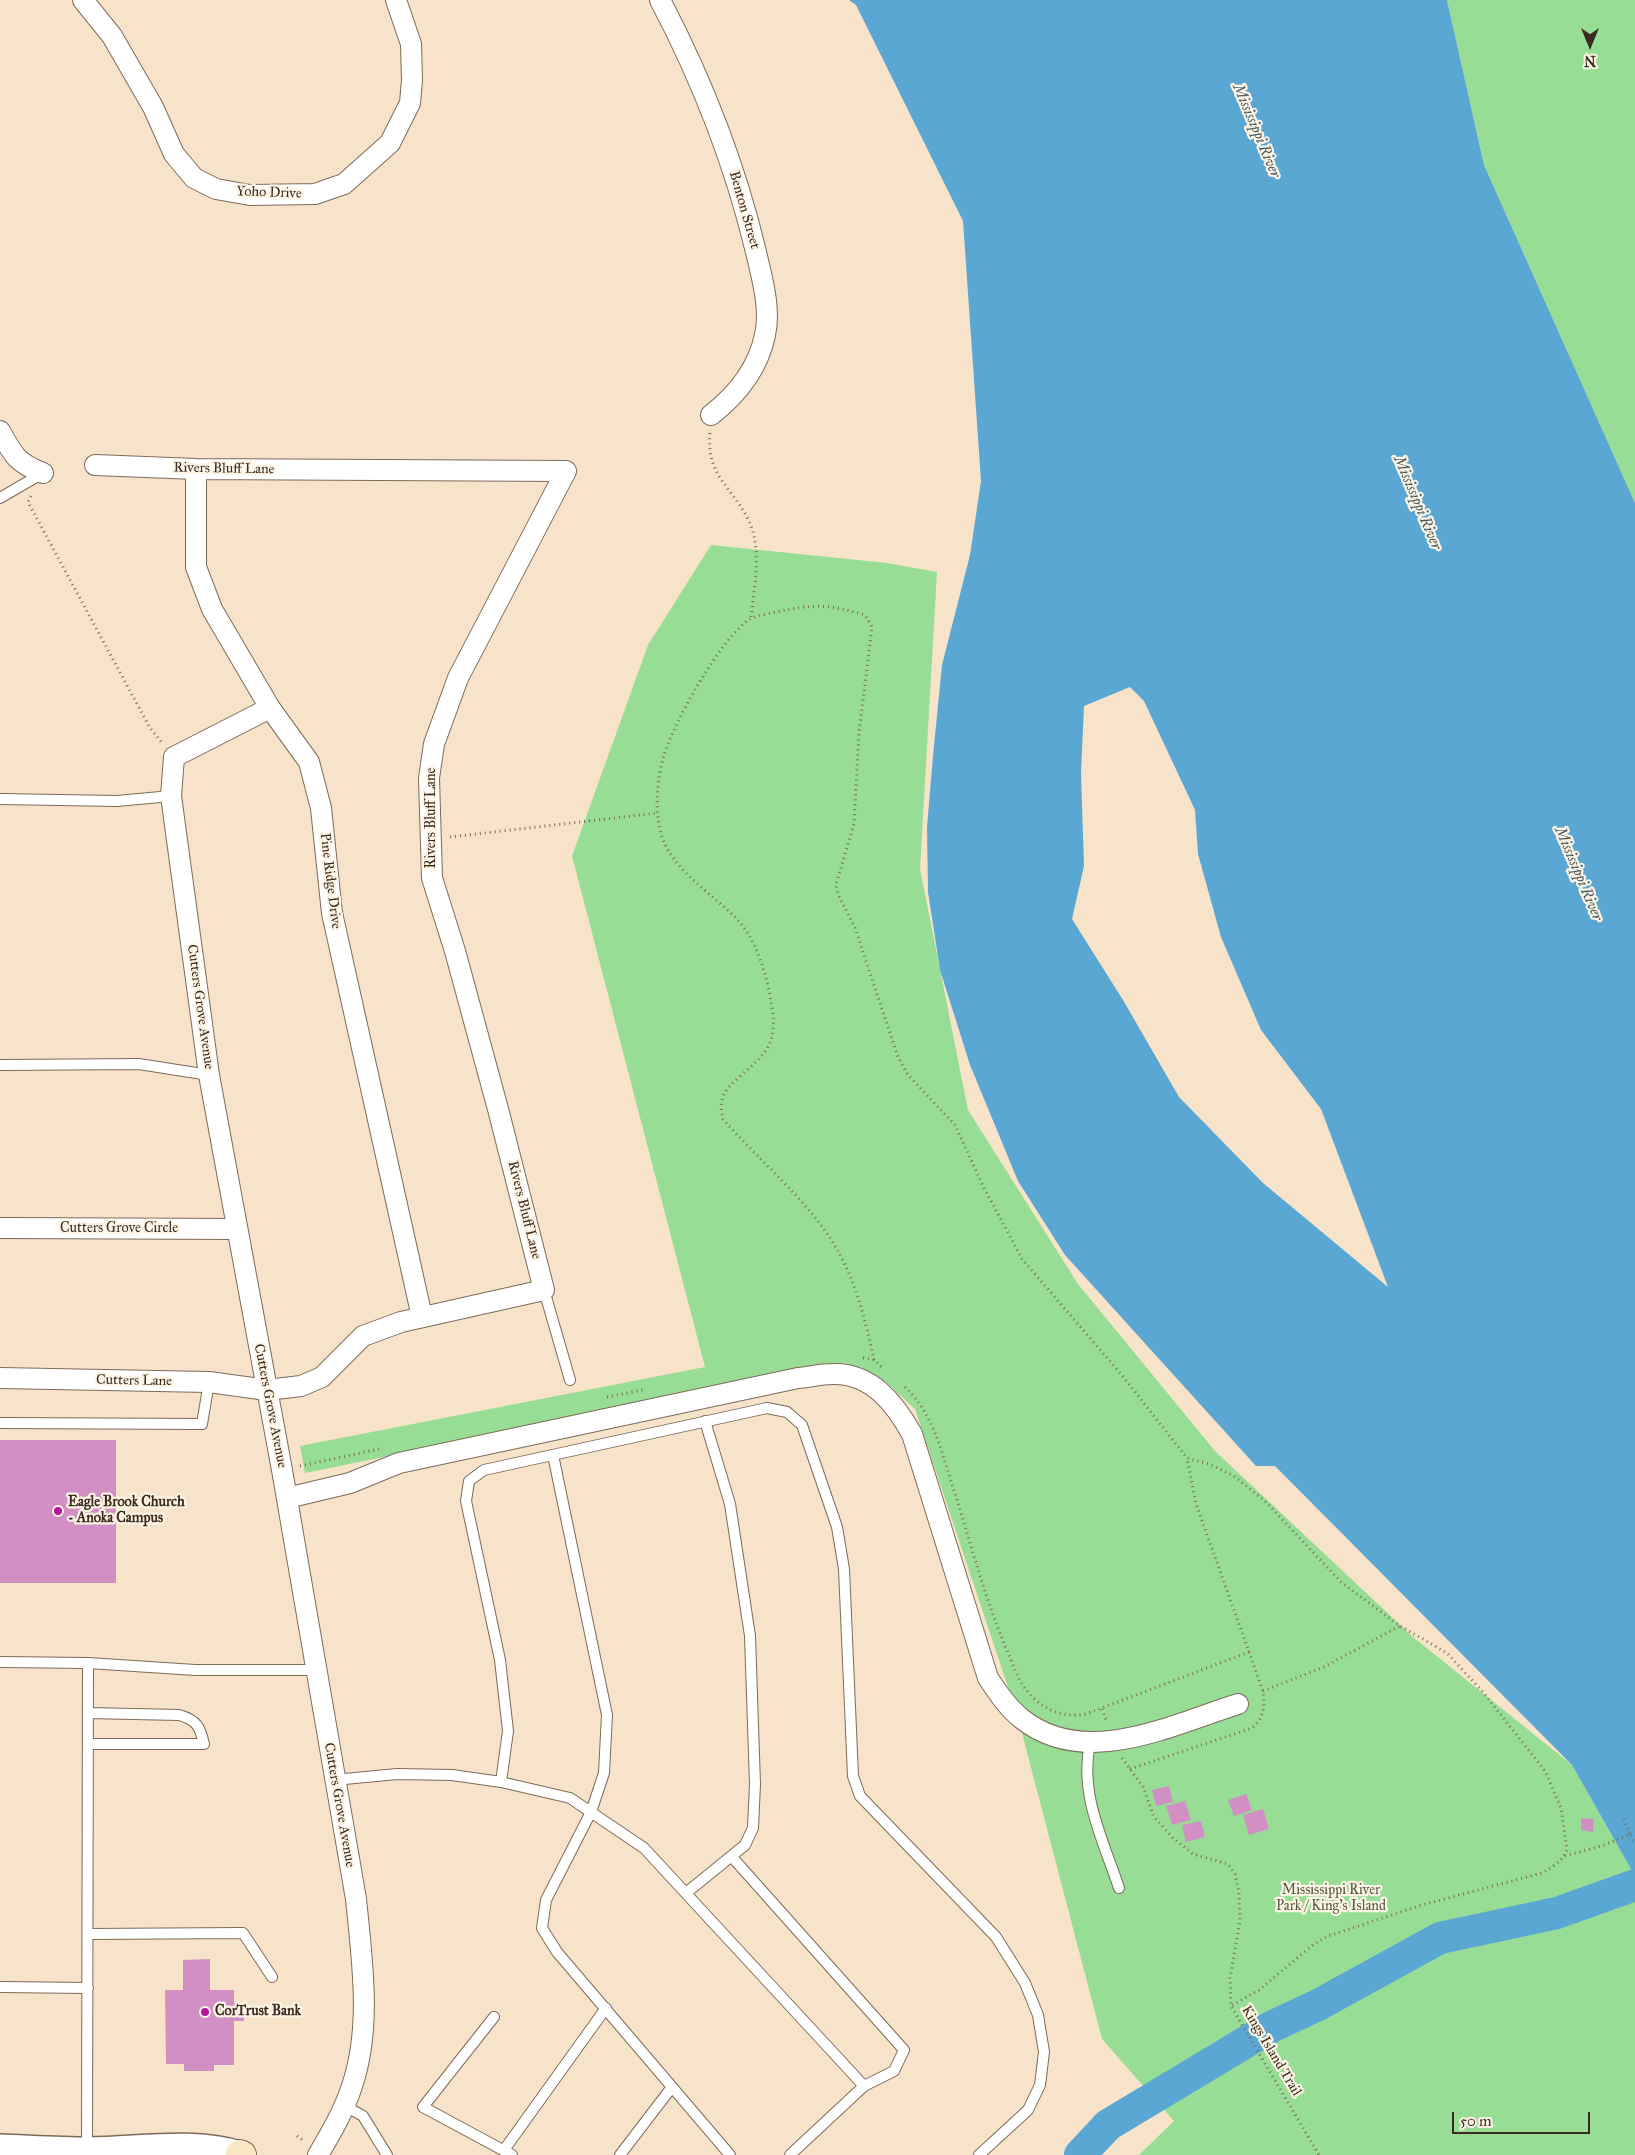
<!DOCTYPE html>
<html>
<head>
<meta charset="utf-8">
<style>
  body { margin:0 }
  #map { position:relative; width:1635px; height:2155px; overflow:hidden; background:#f7e3c9; font-family:"IM FELL Great Primer",serif }
  canvas { display:block }
  .north { position:absolute; left:1565px; top:20px; width:50px; height:50px; -webkit-text-stroke:4px #fcf5e5; paint-order:stroke; rotate:180deg; font-size:14px; font-weight:700; line-height:20px; text-align:center; color:#3b2a1e }
  .north::after { content:''; display:block; margin:auto; width:18px; height:22px; background:#3b2a1e; clip-path:polygon(50% 0,100% 100%,50% 72%,0 100%) }
  .scale { position:absolute; left:1452px; top:2112px; width:138px; height:22px; box-sizing:border-box; border:2px solid #3b2a1e; border-top:0; padding-left:6px; font-size:15px; line-height:18px; white-space:nowrap; color:#3b2a1e; -webkit-text-stroke:4px #fcf5e5; paint-order:stroke }
</style>
</head>
<body>
<div id="map">
<canvas width="1635" height="2155"></canvas>
<div class="north">N</div>
<div class="scale">50 m</div>
</div>
<script>
const c = document.querySelector('canvas').getContext('2d');
c.lineJoin = 'round';
function paint(path, color) { c.fillStyle = color; c.fill(path, 'evenodd'); }
function stroke(path, color, width, dash) { c.strokeStyle = color; c.lineWidth = width; c.lineCap = dash ? 'butt' : 'round'; c.setLineDash(dash || []); c.stroke(path); }
function write(font, color, halo, rows, align = 'center') {
  c.font = font + ' "IM FELL Great Primer",serif'; c.lineWidth = 4.5; c.setLineDash([]); c.textBaseline = 'middle'; c.strokeStyle = halo; c.fillStyle = color; for (const [text, x, y, turn = 0] of rows) {
    c.save(); c.translate(x, y); c.rotate((+turn || 0) * Math.PI / 180); c.textAlign = isNaN(turn) ? turn : align; if (halo) c.strokeText(text, 0, 0); c.fillText(text, 0, 0); c.restore();
  }
}
const green = new Path2D(`
  M1447,0H1635V503L1484,165Z
  M711,545L887,563L937,572L920,869L968,1110L1078,1284L1215,1451L1413,1637L1572,1765L1635,1876V2155H1139L1174,2121L1102,2039L1017,1714L915,1409L887,1383L845,1363L305,1473L300,1446L705,1367L572,856L648,645Z`);
const water = new Path2D(`
  M849,0H1447L1484,165L1635,503V1876L1572,1765L1275,1466H1256L1065,1255L1018,1181L970,1065L940,970L928,892L927,827L933,756L942,665L970,555L981,481L963,221L856,5ZM1130,687L1144,701L1195,810L1198,854L1221,937L1261,1030L1321,1109L1388,1287L1263,1183L1179,1097L1123,1000L1072,919L1084,866L1081,773L1084,706Z`);
const river = new Path2D(`
  M1080,2155L1108,2125L1271,2027L1318,2005L1440,1938L1557,1913L1635,1885`);
const building = new Path2D(`
  M0,1440H116V1583H0Z
  M1169,1786L1173,1802L1156,1806L1152,1790Z
  M1246,1794L1252,1810L1234,1816L1228,1800Z
  M1185,1801L1191,1820L1172,1825L1166,1806Z
  M1263,1809L1269,1829L1249,1835L1243,1815Z
  M1581,1818L1594,1819L1593,1832L1581,1830Z
  M1201,1821L1205,1837L1186,1842L1182,1825Z
  M210,1959V1990H234V2003H244V2021H234V2065H214V2071H184V2064H166L165,1990H183V1960Z`);
const path = new Path2D(`
  M710,433C706,475 731,486 748,519C763,549 754,586 751,618
  M31,496L28,502L150,728L163,744
  M450,837L658,813
  M863,1358L874,1360L883,1368
  M874,1360C866,1324 858,1288 840,1255C814,1205 760,1162 723,1119C722,1113 720,1106 722,1100C724,1091 730,1086 737,1079C764,1055 778,1046 772,1007C767,976 757,939 735,917C710,892 674,871 662,837C654,812 657,779 664,755C674,722 722,636 750,619C757,615 768,614 776,612C814,604 827,604 865,615L872,627L859,733L854,824L836,884L838,894L855,928L898,1057L908,1075L955,1125L983,1186L1022,1259L1121,1374L1187,1458L1209,1464L1234,1476L1265,1501L1341,1582L1400,1626L1447,1653L1483,1692L1545,1771L1561,1808L1567,1850C1563,1861 1552,1867 1542,1873L1422,1905L1328,1936L1314,1944L1259,1990L1231,2006
  M905,1387C932,1413 940,1446 951,1481C969,1536 983,1593 1005,1646C1011,1658 1015,1673 1022,1684C1037,1707 1060,1719 1086,1714L1249,1652
  M607,1397L643,1390
  M300,1466L379,1449
  M1263,1691L1324,1667L1400,1626
  M1102,1709L1107,1722
  M1122,1758L1143,1787L1154,1817L1173,1838L1193,1854L1228,1864L1235,1874L1239,1893L1240,1921L1230,1978L1231,2006L1319,2155
  M1130,1769L1252,1728C1264,1718 1265,1706 1263,1691L1196,1504L1187,1458
  M1624,1819L1630,1834
  M1565,1856L1604,1845L1630,1834L1635,1844
  M297,2136L305,2142`);
const service = new Path2D(`
  M0,498L43,473
  M0,799L117,801L171,796
  M0,1065L139,1064L209,1075
  M544,1290L570,1380
  M0,1423L202,1424L209,1382
  M553,1455L607,1715L604,1773L591,1812L546,1900L542,1928L557,1952L730,2155
  M0,1662L88,1663L195,1670H316
  M88,1713L179,1715C197,1720 200,1727 204,1744H88
  M1090,1743C1079,1794 1103,1840 1119,1888
  M334,1780L397,1774L452,1775L501,1782L570,1798L644,1848L864,2086
  M501,1782L508,1731L500,1660L466,1501L469,1481L484,1470L767,1408L787,1412L802,1425L837,1527L844,1569L853,1776L860,1796L996,1937L1025,1983L1038,2015L1044,2052L1040,2085L1028,2110L979,2155
  M732,1857L904,2050L894,2071L864,2086L790,2155
  M686,1893L745,1845L753,1828L755,1784L750,1636L730,1504L705,1421
  M88,1934L243,1933L272,1977
  M0,1987L88,1988
  M494,2017L423,2107L512,2155
  M345,2106L363,2116L387,2155
  M87,2150L88,1663
  M504,2150L606,2008
  M620,2155L672,2087`);
const minor = new Path2D(`
  M83,0L112,36L153,107L174,154L194,178L216,189L250,195L315,194L344,184L390,143L410,103L412,80L411,44L396,0
  M660,0C702,80 735,164 756,252C762,278 771,309 765,335C758,369 738,394 711,415
  M0,431C13,455 17,463 43,473
  M196,469V567L212,609L270,708L309,762L321,808L332,913L422,1317
  M270,708L174,757L171,796L209,1075L282,1470L356,1899C362,1960 372,2027 352,2086C344,2111 331,2133 318,2155
  M0,1228L237,1229
  M0,1378L209,1382L267,1390L301,1386L322,1377L363,1336L401,1322L544,1290L498,1109L455,951L432,878L429,778L434,744L458,678L566,471L196,469L95,465
  M287,1498L350,1483L399,1463L798,1378C809,1377 821,1374 833,1374C872,1373 895,1404 912,1434L988,1678C998,1693 1008,1708 1022,1719C1085,1769 1171,1725 1238,1704`);
const tertiary = new Path2D(`
  M0,2147C29,2148 59,2150 88,2150C137,2150 192,2139 240,2154`);
const secondary = new Path2D(`
  M240,2154L242,2155`);
const markers = [
  [58,1511,5,"#b5179e"],
  [205,2012,5,"#b5179e"]
];
const streetNames = [
  ["Yoho Drive",269,193,2],
  ["Benton Street",744,210,74],
  ["Rivers Bluff Lane",224,469,1],
  ["Rivers Bluff Lane",432,818,-90],
  ["Pine Ridge Drive",330,881,83],
  ["Cutters Grove Avenue",200,1007,82],
  ["Rivers Bluff Lane",524,1210,76],
  ["Cutters Grove Circle",119,1229],
  ["Cutters Lane",134,1381,1],
  ["Cutters Grove Avenue",270,1406,79],
  ["Cutters Grove Avenue",339,1805,80],
  ["Kings Island Trail",1271,2051,59]
];
const poiNames = [
  ["Eagle Brook Church",68,1503],
  ["- Anoka Campus",68,1519],
  ["CorTrust Bank",215,2012]
];
const parkNames = [
  ["Mississippi River",1331,1891],
  ["Park / King's Island",1331,1907]
];
const waterNames = [
  ["Mississippi River",1256,131,67],
  ["Mississippi River",1417,503,67],
  ["Mississippi River",1578,874,67]
];
paint(green, '#97dd96');
paint(water, '#5ba7d4');
stroke(river, '#5ba7d4', 32);
paint(building, '#d28fc4');
stroke(service, '#7d6b5a', 12);
stroke(minor, '#7d6b5a', 22);
stroke(tertiary, '#7d6b5a', 28);
stroke(secondary, '#7d6b5a', 30);
stroke(path, '#7d6b5a', 3, [1, 4]);
stroke(service, '#fff', 10);
stroke(minor, '#fff', 20);
stroke(tertiary, '#fff', 25);
stroke(secondary, '#fae7c3', 28);
for (const [x, y, r, color] of markers) { const dot = new Path2D(); dot.arc(x, y, r, 0, 2 * Math.PI); c.fillStyle = color; c.fill(dot); stroke(dot, '#fcf5e5', 2); }
write('14px', '#3b2a1e', '#fcf5e5', streetNames);
write('bold 14px', '#3b2a1e', '#fcf5e5', poiNames, 'left');
write('14px', '#52573c', '#fcf5e5', parkNames);
write('italic 15px', '#46565e', '#fcf5e5', waterNames);
</script>
</body>
</html>
